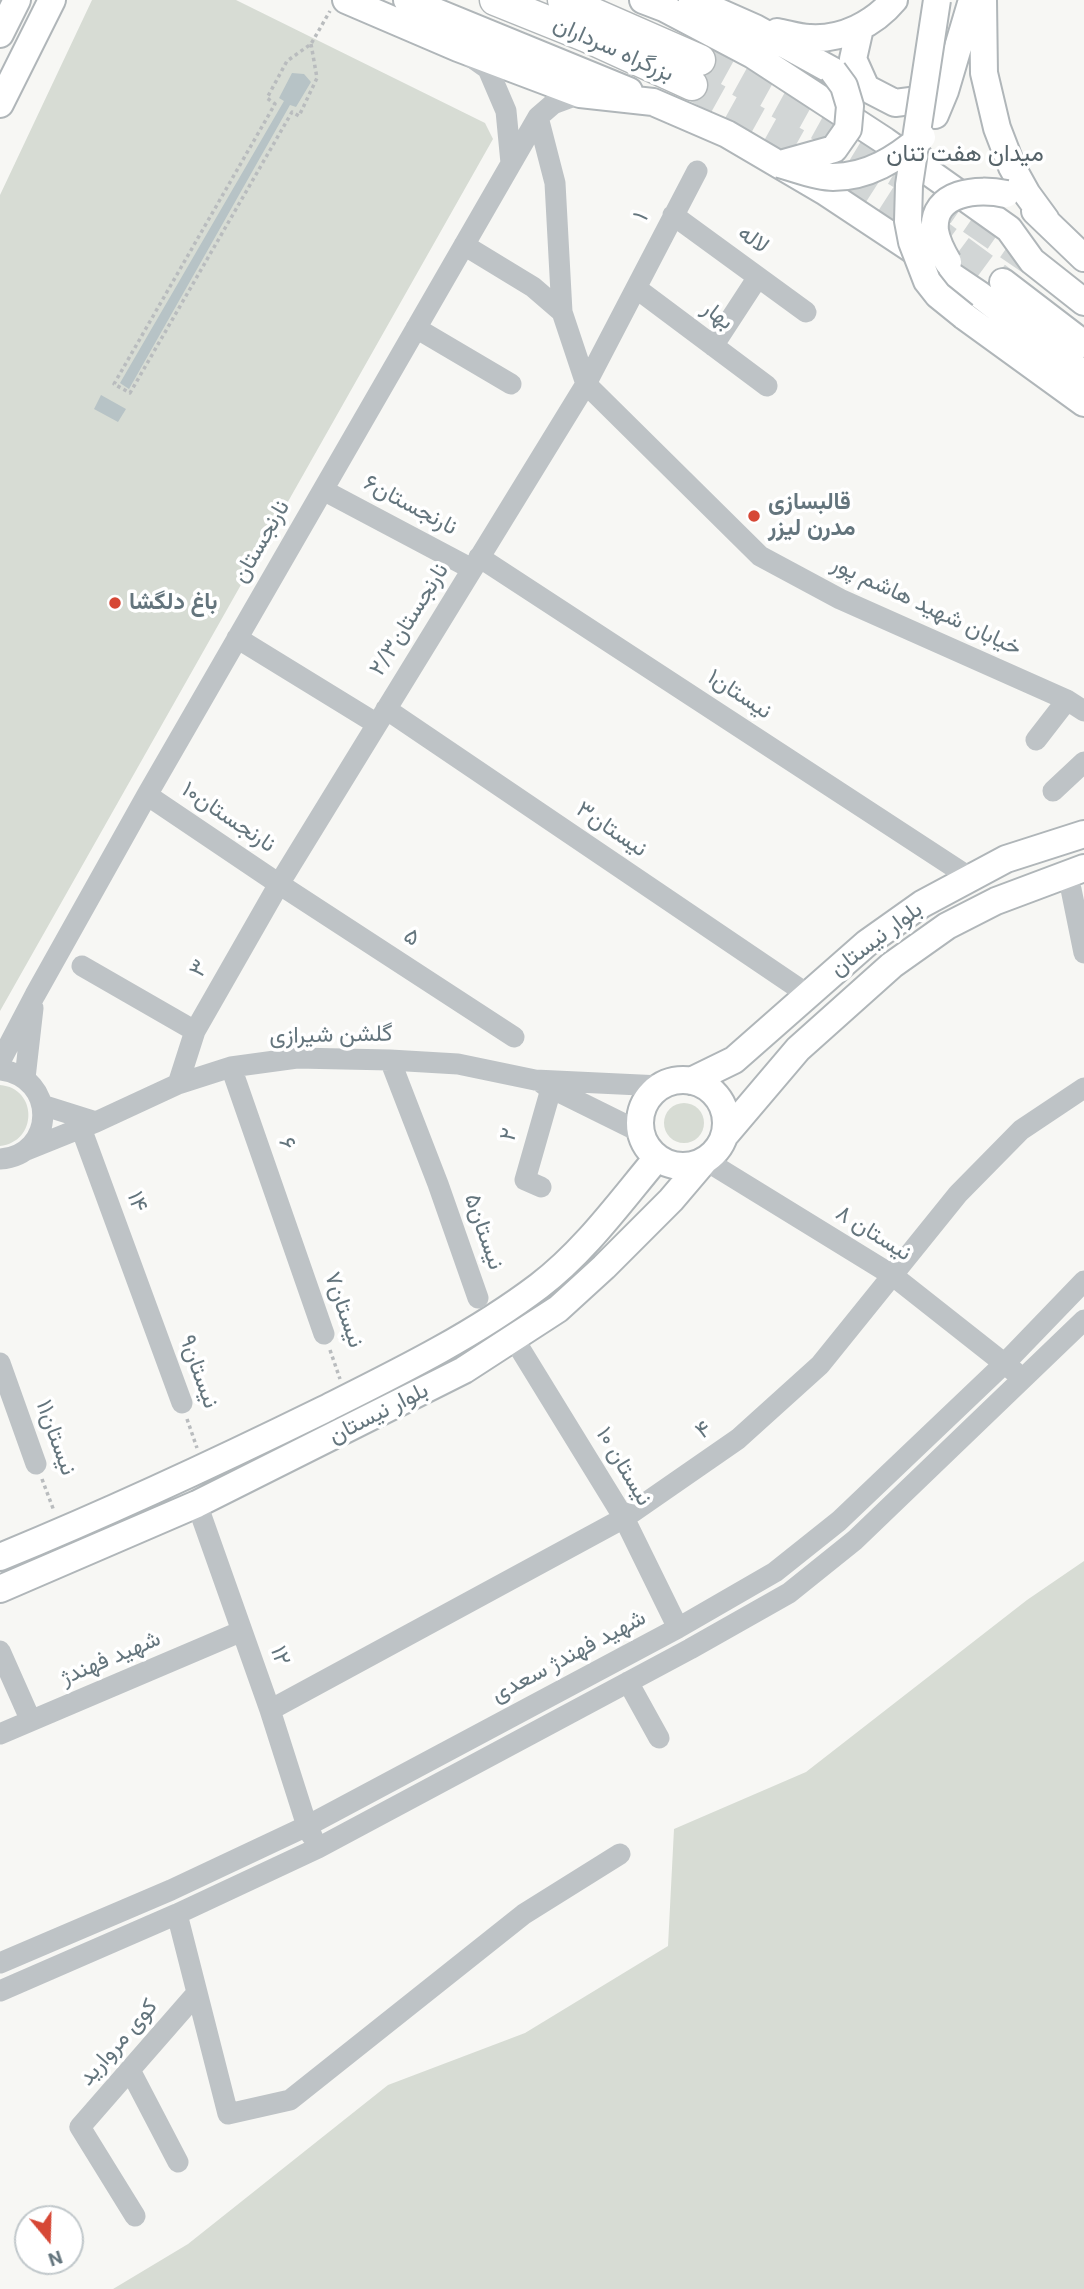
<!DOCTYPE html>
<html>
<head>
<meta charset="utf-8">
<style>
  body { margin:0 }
  #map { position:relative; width:1084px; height:2289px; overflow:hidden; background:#f7f7f4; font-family:Roboto,sans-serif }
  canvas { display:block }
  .north { position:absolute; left:14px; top:2205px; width:70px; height:70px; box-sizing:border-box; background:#fff; border:2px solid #c1c8cb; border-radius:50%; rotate:161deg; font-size:19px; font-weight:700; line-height:28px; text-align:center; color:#64757d }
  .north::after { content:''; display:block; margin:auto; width:24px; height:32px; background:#d64735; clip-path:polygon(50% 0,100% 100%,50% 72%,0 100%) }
</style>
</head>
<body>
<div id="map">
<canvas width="1084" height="2289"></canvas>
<div class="north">N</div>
</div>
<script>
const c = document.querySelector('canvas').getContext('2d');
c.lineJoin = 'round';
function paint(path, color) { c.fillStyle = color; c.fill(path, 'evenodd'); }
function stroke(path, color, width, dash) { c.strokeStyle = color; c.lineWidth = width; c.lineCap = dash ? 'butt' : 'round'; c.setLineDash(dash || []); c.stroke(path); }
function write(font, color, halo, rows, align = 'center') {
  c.font = font + ' Roboto,Vazirmatn,sans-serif'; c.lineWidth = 7; c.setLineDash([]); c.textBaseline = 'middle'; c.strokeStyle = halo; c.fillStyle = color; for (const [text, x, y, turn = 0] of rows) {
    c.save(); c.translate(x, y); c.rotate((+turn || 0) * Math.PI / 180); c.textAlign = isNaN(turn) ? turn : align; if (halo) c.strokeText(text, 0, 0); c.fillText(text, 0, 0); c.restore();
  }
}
const green = new Path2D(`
  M92,0H236L485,123L493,139L0,1011V195Z
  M0,1085C38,1088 38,1142 0,1146Z
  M664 1123a20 20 0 1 1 40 0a20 20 0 1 1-40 0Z
  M1084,1561V2289H113L188,2244L388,2085L525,2033L668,1946L674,1829L806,1772L1027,1600Z`);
const water = new Path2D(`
  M292,73L304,74L311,82L296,107L290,105L129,389L120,383L284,101L279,98Z
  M101,395L126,409L118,422L94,409Z`);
const highwayTunnel = new Path2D(`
  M700,60L836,135L939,197L1032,261
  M692,85L839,167L903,208L1003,282`);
const path = new Path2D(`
  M311,44L317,78L299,116L292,112L130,393L114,384L275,104L267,98L287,61L311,44L330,11
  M330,1350L340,1379
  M187,1419L197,1448
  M42,1479L54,1511`);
const minor = new Path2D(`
  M471,57L488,69L506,111L511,163
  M538,117L555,183L562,312L586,384L760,556L840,599L1067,700L1084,711
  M673,215L806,312
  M464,245L533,287L562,312
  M636,288L767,386
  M416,328L511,384
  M713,346L758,277
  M323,490L472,569
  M479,557L969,877
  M237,638L377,724
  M386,709L807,994
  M1036,740L1067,700
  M1053,791L1084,762
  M147,795L279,884L514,1037
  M1071,889L1084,953
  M82,966L195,1031
  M390,1060L438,1184L478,1298
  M0,1062L35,995L147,795L538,117L553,104L580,94
  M231,1067L324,1334
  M0,1070C58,1077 56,1155 0,1159
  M25,1078L33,1008
  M178,1084L195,1031L279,884L586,384L697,171
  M543,1084L640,1132
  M42,1105L96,1122
  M81,1128L182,1403
  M24,1151L96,1122L178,1084L231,1067L297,1058L390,1060L458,1064L535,1080L661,1086
  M705,1160L892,1275L1015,1372
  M541,1187L525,1180L551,1089
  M514,1339L624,1518L678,1628
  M0,1363L36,1464
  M197,1504L270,1710L307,1826L312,1836
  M0,1651L31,1721
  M628,1682L659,1738
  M270,1710L624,1518L738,1439L820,1365L958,1194L1021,1130L1084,1088
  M0,1734L242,1631
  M177,1914L228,2114L290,2100L524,1914L620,1854
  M0,1963L171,1890L307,1826L678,1628L775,1572L839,1521L1006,1362L1084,1281
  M0,1991L177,1914L318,1848L690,1649L789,1593L855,1540L1084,1320
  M130,2070L178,2162
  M135,2216L80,2127L197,1993`);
const major = new Path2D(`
  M346,0L458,48L580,94L653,102L727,134L824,191L916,252L980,295L1084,374
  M407,0L629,91
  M643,0L664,8L753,55L885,141L1009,229L1032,261L1084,302
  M692,0L755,28L833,71
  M983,0L984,73L997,128L1012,167L1027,194L1046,220
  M860,28L853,59L866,88L895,103L926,99L949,76
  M777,32C788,34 799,38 810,38C842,40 874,24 894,0
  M0,34L17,0
  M0,104L52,0
  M935,115L945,91L972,0
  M1035,211L1084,258
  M1003,282L1084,344
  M964,316L1084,403
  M640 1123a43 43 0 1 1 86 0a43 43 0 1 1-86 0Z
  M691,1081L734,1060L867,943L922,904L1006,859L1084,834
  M725,1135L798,1049L892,965L947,926L996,901L1084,868
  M0,1557C110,1512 217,1462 323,1410C397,1373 473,1336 539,1286C585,1251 620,1202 657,1158
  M0,1589L197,1504L464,1370L558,1309L604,1267L671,1200L705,1160`);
const highway = new Path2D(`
  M495,0L587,37L692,85
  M563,0L700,60`);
const majorBridge = new Path2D(`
  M937,0L909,185L908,221L912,242L927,281L938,295L964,316
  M784,163L834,149L848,129L850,106L844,86L833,71
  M779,164C795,168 816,177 833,177C868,177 896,159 922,137
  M948,262C942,252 937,243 935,231C931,191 979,188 1006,194`);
const markers = [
  [754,516,7,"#d64735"],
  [115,603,7,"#d64735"]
];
const streetNames = [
  ["بزرگراه سرداران",613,50,24],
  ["۱",642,217,-63],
  ["لاله ‍",755,242,36],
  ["بهار",717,316,37],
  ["۶نارنجستان",410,506,28],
  ["نارنجستان",262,542,-60],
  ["خیابان شهید هاشم پور",926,607,25],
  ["۲/۳نارنجستان",410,620,-58],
  ["۱نیستان",739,695,33],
  ["۱۰نارنجستان",228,818,34],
  ["۳نیستان",611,830,34],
  ["۵",411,938,33],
  ["بلوار نیستان",877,940,-37],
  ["۳",200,969,-60],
  ["گلشن شیرازی",331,1036,-1],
  ["۲",510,1135,-74],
  ["۶",286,1144,71],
  ["۱۴",136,1202,70],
  ["۵نیستان",483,1232,71],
  ["نیستان ۸",873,1234,32],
  ["۷نیستان",343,1310,71],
  ["۹نیستان",198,1372,70],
  ["بلوار نیستان",379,1414,-27],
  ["۴",704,1431,-35],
  ["۱۱نیستان",55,1438,70],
  ["نیستان ۱۰",623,1467,59],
  ["۱۲",279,1656,70],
  ["شهید فهندژ سعدی",569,1657,-28],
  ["شهید فهندژ",111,1659,-23],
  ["کوی مروارید",119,2043,-49]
];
const poiNames = [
  ["قالبسازی",768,503],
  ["مدرن لیزر",768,529],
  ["باغ دلگشا",129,603]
];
const neighbourhoodNames = [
  ["میدان هفت تنان",965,155]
];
paint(green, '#d7dcd4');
paint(water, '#b7c3c6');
stroke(highwayTunnel, '#d2d6d6', 30, [30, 15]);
stroke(major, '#b0b6b9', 30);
stroke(highway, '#b2b7b9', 33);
stroke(path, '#b9bcbe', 3.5, [3.5, 3.5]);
stroke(minor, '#bec3c6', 21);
stroke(major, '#fff', 26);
stroke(highway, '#fff', 30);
stroke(majorBridge, '#b0b6b9', 30, []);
stroke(majorBridge, '#fff', 26);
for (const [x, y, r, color] of markers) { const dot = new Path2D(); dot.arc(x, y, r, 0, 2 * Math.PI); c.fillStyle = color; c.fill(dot); stroke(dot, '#fff', 2.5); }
write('23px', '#64757d', '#fff', streetNames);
write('bold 23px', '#64757d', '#fff', poiNames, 'left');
write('24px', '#566369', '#fff', neighbourhoodNames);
</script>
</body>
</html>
